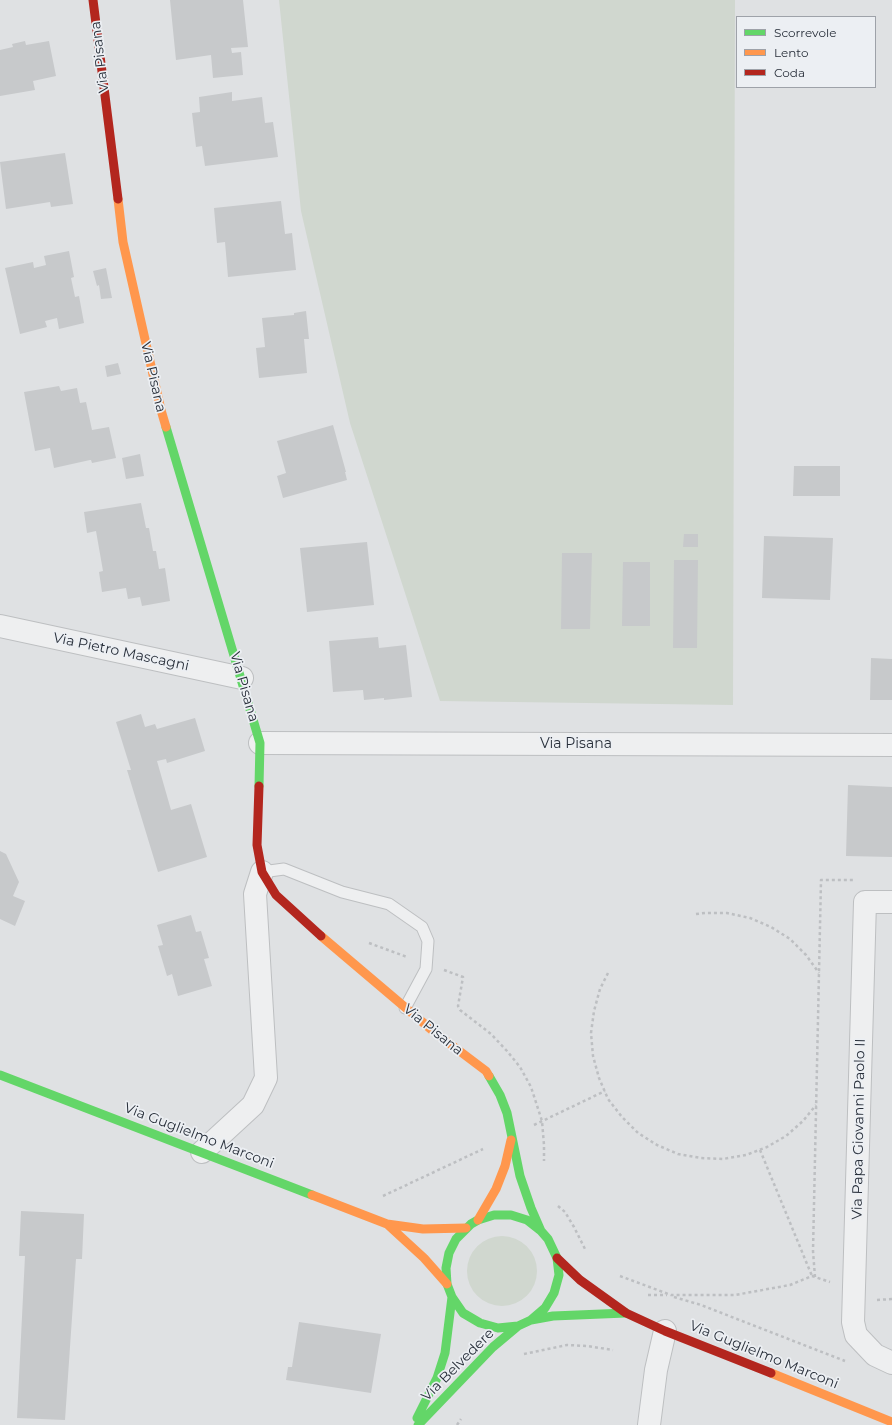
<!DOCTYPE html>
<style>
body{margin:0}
#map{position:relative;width:892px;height:1425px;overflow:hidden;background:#dfe1e3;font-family:Montserrat,sans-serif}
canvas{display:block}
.legend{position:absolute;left:736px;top:16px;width:140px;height:72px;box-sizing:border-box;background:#eceff3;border:1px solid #9ea2a9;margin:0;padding:5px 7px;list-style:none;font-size:12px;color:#282f3a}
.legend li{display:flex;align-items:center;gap:8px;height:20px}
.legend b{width:20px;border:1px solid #9ea2a9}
</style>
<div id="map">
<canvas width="892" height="1425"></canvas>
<ul class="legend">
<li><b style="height:5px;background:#63d668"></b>Scorrevole</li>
<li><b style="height:5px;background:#ff974d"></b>Lento</li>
<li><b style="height:5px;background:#b3261e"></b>Coda</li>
</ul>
</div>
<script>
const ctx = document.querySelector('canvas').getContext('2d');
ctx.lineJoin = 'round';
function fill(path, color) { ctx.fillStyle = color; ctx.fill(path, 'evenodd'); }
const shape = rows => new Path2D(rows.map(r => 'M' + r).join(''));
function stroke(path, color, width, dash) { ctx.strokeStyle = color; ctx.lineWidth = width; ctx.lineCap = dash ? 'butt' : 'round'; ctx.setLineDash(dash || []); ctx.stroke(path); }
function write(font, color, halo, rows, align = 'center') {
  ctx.font = font + ' Montserrat,sans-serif'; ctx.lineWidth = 3.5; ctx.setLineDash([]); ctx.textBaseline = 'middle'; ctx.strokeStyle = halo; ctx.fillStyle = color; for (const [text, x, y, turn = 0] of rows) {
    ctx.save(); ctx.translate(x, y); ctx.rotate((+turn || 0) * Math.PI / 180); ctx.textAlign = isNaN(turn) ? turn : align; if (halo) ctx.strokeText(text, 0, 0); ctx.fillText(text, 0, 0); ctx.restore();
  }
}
fill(shape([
 [279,0,735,0,733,705,440,701,350,423,301,211],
 '467 1271a35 35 0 1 1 70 0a35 35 0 1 1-70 0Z'
]), '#d0d7cf');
fill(shape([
 [170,0,243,0,248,47,231,48,232,53,241,52,243,75,213,78,211,55,176,60],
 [25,41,26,45,49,41,56,76,33,81,35,90,0,96,0,50,13,47,12,44],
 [232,92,232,101,262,97,265,123,273,122,278,157,205,166,202,146,196,147,192,113,200,112,199,97],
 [65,153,73,204,51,207,50,202,6,209,0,162],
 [281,201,285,234,292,233,296,270,228,277,225,242,217,243,214,208],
 [69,251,74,277,71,278,75,297,79,296,84,323,59,329,57,318,45,321,47,327,20,334,5,268,33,262,34,268,46,265,44,256],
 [106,268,112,298,101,299,99,285,97,286,93,271],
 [306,311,309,339,304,339,307,373,259,378,256,348,265,347,262,318,294,315,294,313],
 [118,363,121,374,107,377,105,366],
 [59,386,61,391,77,388,80,403,86,402,92,430,109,427,116,458,92,463,91,460,90,460,54,468,50,448,35,451,24,392],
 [333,425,346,472,345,472,347,480,283,498,277,476,286,473,277,441],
 [140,454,144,476,126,479,122,458],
 [794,466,840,466,840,496,793,496],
 [141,503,146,528,149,528,153,551,156,551,159,569,165,568,170,601,142,606,140,597,128,599,126,588,102,592,99,572,103,571,96,531,87,533,84,512],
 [684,534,698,534,698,547,683,547],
 [764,536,833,538,830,600,762,598],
 [367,542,374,605,307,612,300,548],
 [562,553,592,553,590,629,561,629],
 [674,560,698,560,697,648,673,648],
 [623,562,650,562,650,626,622,626],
 [378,637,379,648,406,645,412,697,384,700,384,698,364,700,363,690,333,692,329,641],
 [871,658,892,659,892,700,870,700],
 [141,714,145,727,155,724,157,729,195,718,205,751,167,763,166,759,157,761,171,810,191,804,207,857,158,872,127,770,131,770,116,722],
 [848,785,892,787,892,857,846,856],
 [0,851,6,854,19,882,13,896,25,901,15,926,0,919],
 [191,915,196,932,201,931,209,958,204,959,212,986,178,996,172,974,167,976,158,946,163,945,157,925],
 [21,1211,84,1214,82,1259,76,1259,65,1420,17,1418,25,1256,19,1256],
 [299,1322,381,1334,371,1393,286,1380,288,1367,292,1367]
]), '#c7c9cb');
const lane = shape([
 [262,872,284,869,342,892,389,904,422,927,428,941,426,969,405,1008]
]);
const street = shape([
 [0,626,242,678],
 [260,743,892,745],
 [892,902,865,902,853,1322,856,1335,875,1355,892,1363],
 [202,1152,253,1105,266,1078,255,894,262,872],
 [649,1425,656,1370,665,1331]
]);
stroke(lane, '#bdbfc1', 13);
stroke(street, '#bdbfc1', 24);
stroke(shape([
 [696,914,705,913,727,913,750,918,771,927,790,939,806,955,819,973],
 [369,943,407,957],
 [444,970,463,977,458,1006,460,1010,491,1034,507,1051,520,1067,531,1087,542,1121,544,1145,544,1161],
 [608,973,600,989,594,1011,591,1033,593,1056,599,1078,608,1099,622,1117,638,1133,657,1145,678,1154,701,1158,723,1159,746,1155,767,1147,786,1136,803,1121,816,1105],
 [534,1125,605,1091],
 [760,1150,812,1276],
 [383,1196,483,1149],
 [558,1206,565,1212,574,1227,585,1249],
 [620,1276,671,1295,735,1295,790,1285,812,1276,830,1282],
 [815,1277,813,1251,821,880,853,880],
 [648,1295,667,1295],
 [674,1297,701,1305,845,1361],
 [877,1300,892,1299],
 [524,1354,567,1345,587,1346,613,1350],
 [457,1425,461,1419]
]), '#bdbfc2', 2.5, [3, 3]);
stroke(lane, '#eeeff0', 11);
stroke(street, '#eeeff0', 22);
stroke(shape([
 [166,427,260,743,259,786],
 [0,1075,312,1195],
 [489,1076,500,1095,507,1113,520,1176,531,1208,541,1231],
 [531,1320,545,1308,554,1293,559,1275,557,1258,548,1239,541,1231,527,1220,511,1215,494,1215,478,1220,471,1224,456,1239,449,1253,446,1268,447,1284,452,1297,463,1313,480,1323,498,1328,518,1326,531,1320,553,1316,626,1313],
 [417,1418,437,1378,445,1353,452,1297],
 [418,1425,493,1347,518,1326]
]), '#63d668', 9);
stroke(shape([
 [118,199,123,242,161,410,166,427],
 [321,936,433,1031,486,1071,489,1076],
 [312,1195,387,1224,423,1229,466,1228],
 [478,1220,496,1189,505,1166,511,1140],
 [387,1224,424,1258,447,1284],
 [771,1373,892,1422]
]), '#ff974d', 9);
stroke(shape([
 [93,0,118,199],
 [259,786,257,845,262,872,276,895,321,936],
 [557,1258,580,1280,626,1313,665,1331,771,1373]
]), '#b3261e', 9);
write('14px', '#282f3a', '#eceff3', [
 ["Via Pisana",100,57,-97],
 ["Via Pisana",153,377,77],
 ["Via Pietro Mascagni",121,652,12],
 ["Via Pisana",244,687,74],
 ["Via Pisana",576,744],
 ["Via Pisana",433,1030,39],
 ["Via Papa Giovanni Paolo II",859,1129,-89],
 ["Via Guglielmo Marconi",199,1136,21],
 ["Via Guglielmo Marconi",764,1355,22],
 ["Via Belvedere",458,1365,-45]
]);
</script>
